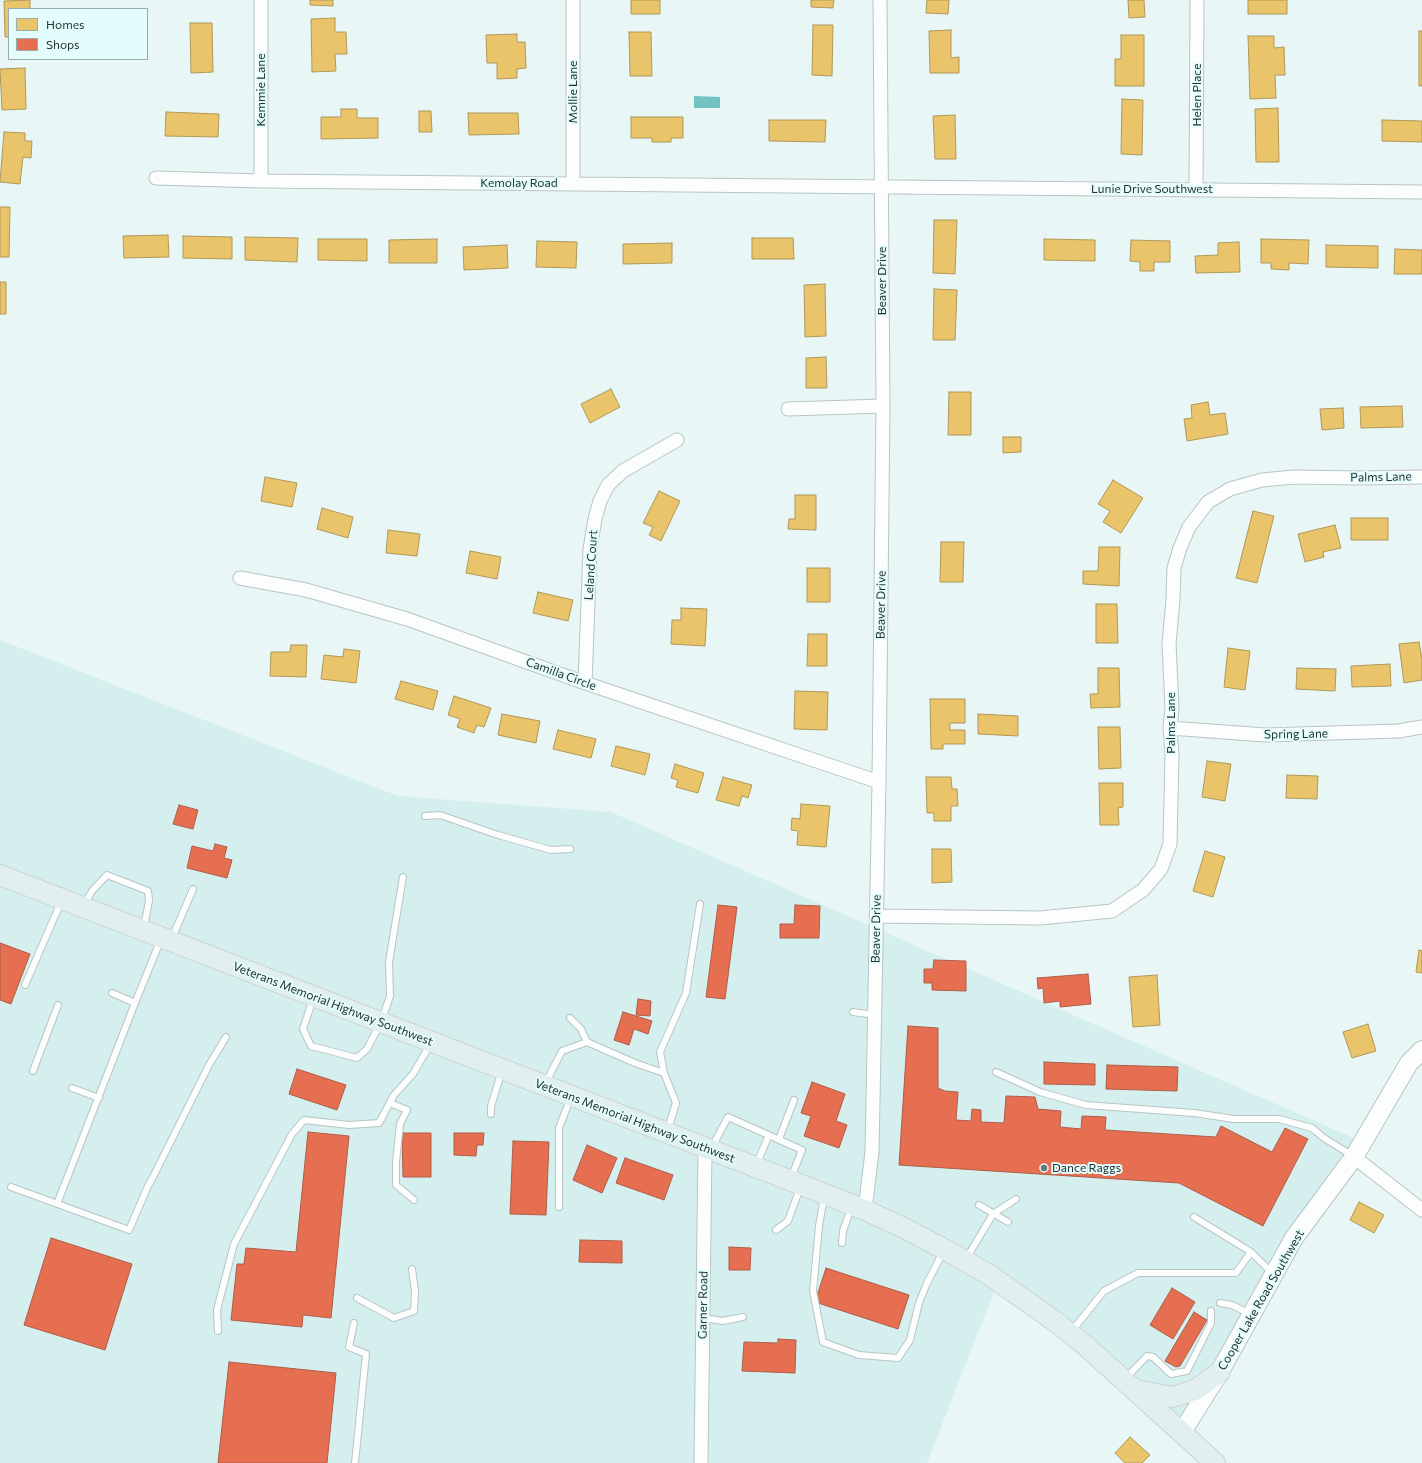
<!DOCTYPE html>
<style>
body{margin:0}
#map{position:relative;width:1422px;height:1463px;overflow:hidden;background:#e8f7f6;font-family:Commissioner,sans-serif}
canvas{display:block}
.legend{position:absolute;left:8px;top:8px;width:140px;height:52px;box-sizing:border-box;background:#e2fdfc;border:1px solid #98acab;margin:0;padding:5px 7px;list-style:none;font-size:12px;color:#283232}
.legend li{display:flex;align-items:center;gap:8px;height:20px}
.legend b{width:20px;border:1px solid #98acab}
</style>
<div id="map">
<canvas width="1422" height="1463"></canvas>
<ul class="legend">
<li><b style="height:11px;background:#e9c46a"></b>Homes</li>
<li><b style="height:11px;background:#e76f51"></b>Shops</li>
</ul>
</div>
<script>
const ctx = document.querySelector('canvas').getContext('2d');
ctx.lineJoin = 'round';
function fill(path, color) { ctx.fillStyle = color; ctx.fill(path, 'evenodd'); }
const shape = rows => new Path2D(rows.map(r => 'M' + r).join(''));
function stroke(path, color, width, dash) { ctx.strokeStyle = color; ctx.lineWidth = width; ctx.lineCap = dash ? 'butt' : 'round'; ctx.setLineDash(dash || []); ctx.stroke(path); }
function write(font, color, halo, rows, align = 'center') {
  ctx.font = font + ' Commissioner,sans-serif'; ctx.lineWidth = 4; ctx.setLineDash([]); ctx.textBaseline = 'middle'; ctx.strokeStyle = halo; ctx.fillStyle = color; for (const [text, x, y, turn = 0] of rows) {
    ctx.save(); ctx.translate(x, y); ctx.rotate((+turn || 0) * Math.PI / 180); ctx.textAlign = isNaN(turn) ? turn : align; if (halo) ctx.strokeText(text, 0, 0); ctx.fillText(text, 0, 0); ctx.restore();
  }
}
fill(shape([
 [0,640,398,796,611,812,1365,1143,1178,1426,998,1282,927,1463,0,1463]
]), '#d5efee');
fill(shape([
 [694,96,720,97,720,108,694,108]
]), '#71c2c1');
const homes = shape([
 [30,0,30,9,9,9,9,37,5,37,4,1,30,0],
 [310,0,333,0,333,6,310,5,310,0],
 [631,0,660,0,660,14,631,14,631,0],
 [811,0,834,0,833,8,811,7,811,0],
 [927,0,949,0,948,14,926,13,927,0],
 [1128,0,1144,0,1145,17,1129,18,1128,0],
 [1248,0,1287,0,1287,14,1248,14,1248,0],
 [335,18,335,32,346,32,347,54,335,54,336,71,312,72,311,19,335,18],
 [190,23,212,23,213,72,191,73,190,23],
 [813,25,833,25,832,76,812,75,813,25],
 [951,30,951,58,959,57,959,73,930,73,929,31,951,30],
 [1419,31,1422,31,1422,86,1419,86,1419,31],
 [629,32,651,32,652,76,630,76,629,32],
 [517,34,517,42,525,42,526,68,517,69,517,78,497,79,497,63,487,63,486,35,517,34],
 [1121,35,1144,35,1144,86,1115,86,1115,59,1121,59,1121,35],
 [1248,36,1274,36,1274,48,1284,47,1285,75,1275,75,1276,98,1250,99,1248,36],
 [25,68,26,109,2,110,0,69,25,68],
 [1122,99,1143,100,1142,155,1121,154,1122,99],
 [1278,108,1279,162,1256,162,1255,109,1278,108],
 [341,109,357,109,357,118,378,118,378,138,321,139,321,117,341,117,341,109],
 [419,111,431,111,432,132,419,132,419,111],
 [166,112,219,114,218,137,165,136,166,112],
 [468,113,518,113,519,134,469,135,468,113],
 [955,115,956,159,935,159,933,116,955,115],
 [631,117,683,117,683,138,671,138,671,142,652,142,652,138,631,138,631,117],
 [769,120,826,120,825,142,769,141,769,120],
 [1382,120,1422,121,1422,142,1382,141,1382,120],
 [4,132,25,133,25,141,32,141,31,158,23,157,20,184,0,182,4,132],
 [0,207,10,207,9,257,0,257,0,207],
 [934,220,957,220,955,274,933,273,934,220],
 [168,235,169,257,124,258,123,236,168,235],
 [183,236,232,237,232,259,183,258,183,236],
 [245,237,298,238,297,262,245,260,245,237],
 [752,238,793,238,794,259,752,259,752,238],
 [318,239,367,239,367,261,318,260,318,239],
 [437,239,437,263,389,263,389,240,437,239],
 [1044,239,1095,240,1095,261,1044,260,1044,239],
 [1261,239,1309,240,1308,264,1289,263,1289,270,1271,269,1271,263,1261,263,1261,239],
 [1131,240,1170,241,1170,262,1154,262,1154,271,1140,271,1140,262,1130,261,1131,240],
 [537,241,577,242,576,268,536,267,537,241],
 [1239,242,1240,272,1196,273,1195,256,1218,255,1218,243,1239,242],
 [672,243,672,263,623,264,623,244,672,243],
 [507,245,508,268,464,270,463,247,507,245],
 [1326,245,1378,246,1378,268,1326,267,1326,245],
 [1395,249,1422,250,1422,274,1394,274,1395,249],
 [0,282,6,282,6,314,0,314,0,282],
 [825,284,826,336,805,337,804,285,825,284],
 [934,289,957,290,955,340,933,340,934,289],
 [826,357,827,388,806,388,806,358,826,357],
 [611,389,620,407,590,423,581,404,611,389],
 [949,392,971,392,971,435,948,435,949,392],
 [1208,402,1210,415,1225,413,1228,434,1187,441,1184,419,1192,418,1191,405,1208,402],
 [1402,406,1403,427,1361,428,1360,407,1402,406],
 [1343,408,1344,428,1322,430,1320,409,1343,408],
 [1003,437,1021,437,1021,452,1003,453,1003,437],
 [265,477,297,483,292,507,261,501,265,477],
 [1113,480,1143,498,1121,533,1103,522,1110,511,1098,504,1113,480],
 [659,491,680,501,661,541,649,535,653,527,643,523,659,491],
 [795,495,816,495,816,530,788,529,789,519,795,519,795,495],
 [322,508,353,517,348,538,317,529,322,508],
 [1253,511,1274,516,1257,583,1236,578,1253,511],
 [1351,518,1388,518,1388,540,1351,540,1351,518],
 [1335,525,1341,548,1323,552,1324,557,1305,562,1298,534,1335,525],
 [388,530,420,534,417,556,386,553,388,530],
 [941,542,964,542,963,582,940,582,941,542],
 [1099,547,1120,547,1119,586,1083,584,1083,571,1098,571,1099,547],
 [470,551,501,557,497,579,466,573,470,551],
 [807,568,830,568,830,602,807,602,807,568],
 [538,592,573,600,568,621,533,613,538,592],
 [1096,604,1117,604,1118,643,1096,643,1096,604],
 [681,608,707,609,705,646,671,644,672,620,681,620,681,608],
 [808,634,827,634,827,666,807,666,808,634],
 [1419,642,1422,659,1422,680,1404,683,1399,644,1419,642],
 [291,645,307,645,306,677,270,676,271,652,290,652,291,645],
 [1228,648,1250,651,1245,690,1224,687,1228,648],
 [344,649,360,651,356,683,321,679,324,655,343,657,344,649],
 [1390,664,1391,686,1352,687,1351,666,1390,664],
 [1098,668,1119,668,1120,707,1091,708,1090,694,1098,694,1098,668],
 [1297,668,1336,669,1335,691,1296,689,1297,668],
 [401,681,438,691,433,710,395,699,401,681],
 [795,691,828,692,827,730,794,729,795,691],
 [454,696,491,708,484,727,477,725,474,733,457,727,460,719,448,715,454,696],
 [930,699,965,699,965,723,950,723,950,730,965,730,965,744,943,744,943,749,931,749,930,699],
 [502,714,540,721,536,743,498,735,502,714],
 [978,714,1018,716,1018,736,978,734,978,714],
 [1098,727,1120,727,1121,768,1099,769,1098,727],
 [558,730,596,739,591,758,553,749,558,730],
 [616,746,650,754,645,775,611,766,616,746],
 [1207,761,1231,764,1225,801,1202,797,1207,761],
 [675,764,704,773,698,793,676,787,678,780,671,778,675,764],
 [1287,775,1318,776,1317,799,1286,798,1287,775],
 [723,777,752,785,748,798,742,796,739,806,716,800,723,777],
 [926,777,951,777,952,789,957,789,958,806,951,806,951,821,934,821,934,813,927,813,926,777],
 [1099,783,1123,783,1123,807,1118,808,1119,825,1100,825,1099,783],
 [801,804,830,806,826,847,797,845,798,831,791,830,792,818,800,819,801,804],
 [932,849,951,849,952,882,932,883,932,849],
 [1205,851,1225,857,1213,897,1193,891,1205,851],
 [1419,950,1422,951,1422,973,1416,972,1419,950],
 [1157,975,1160,1025,1133,1027,1129,977,1157,975],
 [1368,1024,1376,1051,1352,1058,1343,1032,1368,1024],
 [1359,1202,1384,1215,1374,1233,1350,1220,1359,1202],
 [1130,1437,1150,1455,1142,1463,1125,1463,1115,1453,1130,1437]
]);
fill(homes, '#e9c46a');
stroke(homes, '#af9859', 1);
const shops = shape([
 [179,805,198,810,193,829,173,824,179,805],
 [215,844,227,847,224,858,232,860,227,878,187,868,192,846,213,851,215,844],
 [718,905,737,907,725,999,706,997,718,905],
 [795,905,820,906,819,938,780,938,780,924,794,924,795,905],
 [0,943,30,954,11,1004,0,1000,0,943],
 [934,960,966,961,966,991,932,990,932,983,924,983,924,969,933,969,934,960],
 [1088,974,1091,1004,1060,1007,1060,1001,1044,1003,1043,988,1038,989,1037,978,1088,974],
 [638,999,651,1001,650,1016,636,1015,638,999],
 [623,1012,652,1021,648,1034,634,1029,629,1045,614,1040,623,1012],
 [908,1026,938,1028,938,1088,945,1091,958,1092,956,1120,971,1121,972,1109,981,1110,981,1122,1004,1123,1006,1096,1035,1097,1038,1109,1061,1111,1060,1127,1081,1129,1082,1116,1106,1117,1105,1130,1216,1137,1221,1126,1272,1152,1285,1128,1308,1139,1263,1226,1179,1183,899,1165,908,1026],
 [1044,1062,1095,1064,1095,1085,1044,1084,1044,1062],
 [1107,1065,1178,1067,1177,1091,1106,1089,1107,1065],
 [297,1069,346,1085,337,1110,289,1094,297,1069],
 [812,1082,845,1094,836,1121,847,1125,839,1148,804,1136,811,1116,801,1113,812,1082],
 [308,1132,349,1136,331,1318,303,1315,302,1327,231,1320,237,1264,244,1264,246,1248,296,1252,308,1132],
 [402,1133,431,1133,431,1177,403,1177,402,1133],
 [454,1133,484,1133,483,1145,477,1145,476,1156,454,1155,454,1133],
 [513,1141,549,1142,546,1215,510,1214,513,1141],
 [587,1145,617,1158,602,1193,573,1180,587,1145],
 [625,1158,673,1175,664,1200,616,1183,625,1158],
 [51,1238,132,1264,105,1350,24,1325,51,1238],
 [580,1240,622,1241,622,1263,579,1262,580,1240],
 [729,1247,751,1248,750,1270,729,1270,729,1247],
 [826,1268,909,1295,898,1329,815,1302,826,1268],
 [1172,1288,1195,1302,1173,1339,1150,1325,1172,1288],
 [1194,1312,1207,1320,1180,1366,1176,1367,1165,1361,1194,1312],
 [778,1339,796,1340,795,1373,742,1371,744,1342,778,1343,778,1339],
 [229,1362,336,1373,327,1463,218,1463,229,1362]
]);
fill(shops, '#e76f51');
stroke(shops, '#ae5d48', 1);
const lane = shape([
 [425,816,440,815,498,835,551,850,570,849],
 [84,905,92,891,107,875,148,891,149,901,144,927],
 [172,938,193,889],
 [25,985,61,902],
 [112,993,135,1003],
 [313,999,303,1029,311,1046,357,1058,367,1049,381,1022,390,996,389,962,403,877],
 [853,1012,875,1015],
 [570,1018,581,1029,587,1042],
 [33,1071,58,1005],
 [996,1072,1040,1092,1086,1105,1194,1113,1234,1119,1279,1119,1312,1128,1324,1138,1353,1156],
 [664,1073,660,1052,686,993,700,904],
 [545,1084,562,1051,587,1042,635,1063,664,1073,676,1103,668,1129],
 [72,1088,99,1098],
 [390,1103,407,1110,400,1124,396,1162,396,1185,414,1200],
 [491,1114,491,1106,502,1071],
 [779,1139,794,1100],
 [712,1147,728,1117,802,1150,791,1178],
 [756,1165,769,1135],
 [11,1187,129,1230,148,1186,152,1179,209,1065,226,1037],
 [824,1197,819,1226,813,1291,823,1342,859,1355,898,1358,910,1340,919,1303,927,1283,943,1252],
 [57,1204,135,1003,161,939],
 [979,1205,1008,1222],
 [559,1207,559,1128,571,1097],
 [1194,1217,1251,1252,1272,1273],
 [776,1230,788,1221,800,1188],
 [842,1243,843,1231,851,1208],
 [966,1259,993,1214,1016,1199],
 [357,1298,394,1318,414,1311,415,1292,412,1269],
 [1220,1303,1232,1305,1250,1314],
 [703,1318,723,1321,743,1317],
 [354,1323,349,1347,366,1354,355,1463],
 [218,1331,217,1310,234,1244,292,1134,304,1120,349,1125,379,1123,394,1095,413,1074,431,1043],
 [1071,1332,1104,1291,1138,1273,1236,1273,1251,1252],
 [1125,1379,1147,1356,1153,1357,1171,1374,1187,1371,1211,1323,1211,1311]
]);
const street = shape([
 [573,0,573,183],
 [156,178,261,181,1422,192],
 [261,181,261,0],
 [1196,190,1197,0],
 [788,409,883,406],
 [240,578,306,590,407,619,585,683,879,782],
 [585,683,590,549,595,519,600,501,608,485,623,471,677,440],
 [1170,728,1265,735,1399,731,1422,727],
 [876,916,1040,918,1112,911,1143,890,1161,869,1170,844,1172,754,1170,728,1172,708,1169,644,1173,600,1174,568,1180,548,1189,527,1208,502,1230,489,1262,480,1294,477,1360,478,1422,477],
 [1354,1157,1422,1210],
 [865,1210,872,1152,879,782,883,406,880,0],
 [701,1463,705,1148]
]);
const secondary = shape([
 [1182,1432,1219,1373,1294,1238,1354,1157,1409,1063,1422,1050]
]);
const primary = shape([
 [0,875,784,1178,865,1210,904,1228,944,1249,988,1274,1056,1322,1086,1346,1215,1463],
 [1136,1390,1172,1397,1195,1390,1219,1373]
]);
stroke(lane, '#b9c4c4', 8);
stroke(street, '#b9c4c4', 15);
stroke(secondary, '#b9c4c4', 20);
stroke(primary, '#ccd3d3', 22);
stroke(lane, '#fcfefe', 6);
stroke(street, '#fcfefe', 13);
stroke(secondary, '#fcfefe', 18);
stroke(primary, '#e1efef', 20);
for (const [x, y, r, color] of [
 [1044,1168,4,"#6b7777"]
]) { const dot = new Path2D(); dot.arc(x, y, r, 0, 2 * Math.PI); ctx.fillStyle = color; ctx.fill(dot); stroke(dot, '#e2fdfc', 1.5); }
write('12px', '#283232', '#e2fdfc', [
 ["Kemmie Lane",261,90,-90],
 ["Mollie Lane",573,92,-90],
 ["Helen Place",1197,95,-90],
 ["Kemolay Road",519,183],
 ["Lunie Drive Southwest",1152,189],
 ["Beaver Drive",882,281,-90],
 ["Palms Lane",1381,477,-1],
 ["Leland Court",591,565,-86],
 ["Beaver Drive",881,605,-89],
 ["Camilla Circle",561,674,20],
 ["Palms Lane",1171,723,-90],
 ["Spring Lane",1296,734,-1],
 ["Beaver Drive",876,929,-89],
 ["Veterans Memorial Highway Southwest",333,1004,21],
 ["Veterans Memorial Highway Southwest",635,1121,21],
 ["Cooper Lake Road Southwest",1261,1300,-60],
 ["Garner Road",703,1305,-89]
]);
write('12px', '#283232', '#e2fdfc', [
 ["Dance Raggs",1052,1168]
], 'left');
</script>
